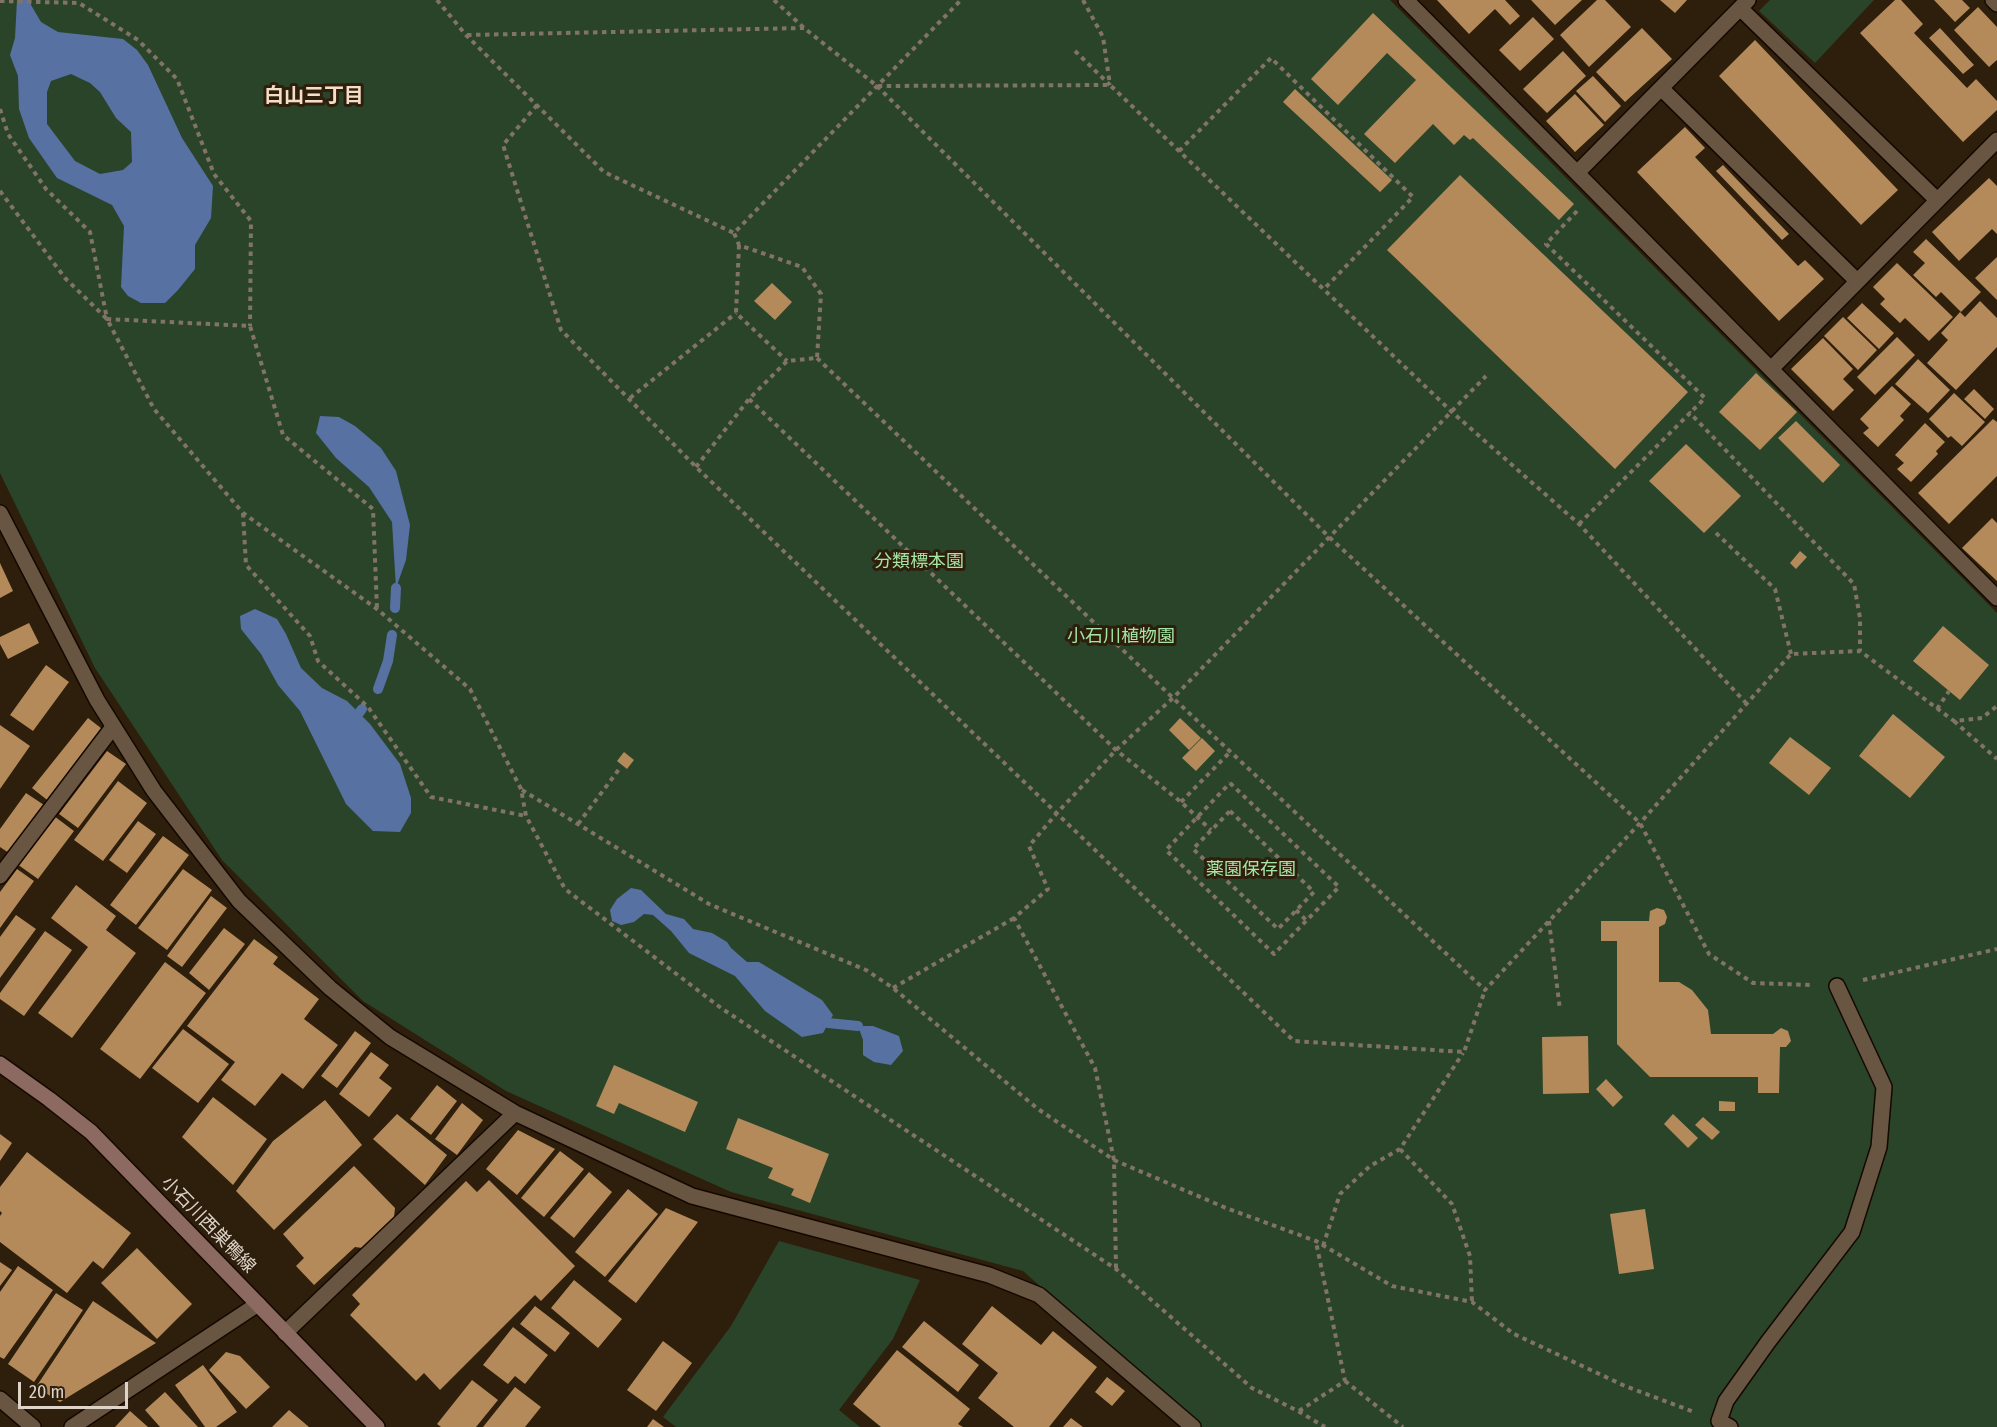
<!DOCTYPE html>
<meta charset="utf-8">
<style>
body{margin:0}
#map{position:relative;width:1997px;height:1427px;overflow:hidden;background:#2e1e0c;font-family:"Fira Sans Condensed",sans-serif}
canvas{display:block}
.scale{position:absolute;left:18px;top:1382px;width:110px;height:27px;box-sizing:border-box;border:3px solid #ded3c8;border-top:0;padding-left:8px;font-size:18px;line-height:21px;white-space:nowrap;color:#ded3c8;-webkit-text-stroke:4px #2e1e0c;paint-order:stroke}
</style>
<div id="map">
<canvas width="1997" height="1427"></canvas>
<div class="scale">20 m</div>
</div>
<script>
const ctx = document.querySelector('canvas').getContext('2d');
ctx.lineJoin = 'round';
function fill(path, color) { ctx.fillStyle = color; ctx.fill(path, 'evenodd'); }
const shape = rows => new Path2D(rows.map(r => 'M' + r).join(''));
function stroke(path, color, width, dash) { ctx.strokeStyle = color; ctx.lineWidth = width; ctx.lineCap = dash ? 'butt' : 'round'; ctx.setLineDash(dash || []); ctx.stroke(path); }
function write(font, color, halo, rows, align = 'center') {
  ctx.font = font + ' "Fira Sans Condensed","Noto Sans JP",sans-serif'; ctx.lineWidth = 6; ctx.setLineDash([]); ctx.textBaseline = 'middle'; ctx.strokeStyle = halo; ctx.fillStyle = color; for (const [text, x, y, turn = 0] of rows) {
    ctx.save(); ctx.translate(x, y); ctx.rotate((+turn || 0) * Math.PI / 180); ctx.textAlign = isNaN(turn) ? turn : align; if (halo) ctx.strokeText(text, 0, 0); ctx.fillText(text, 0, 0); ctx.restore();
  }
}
fill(shape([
 [0,0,1390,0,1997,613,1997,1427,1199,1427,1023,1271,731,1192,506,1091,363,1001,222,860,95,668,0,473],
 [1770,0,1874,0,1815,63,1759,11],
 [779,1241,920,1280,893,1339,839,1410,860,1427,676,1427,663,1417,731,1326]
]), '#2a442a');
fill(shape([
 [17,0,31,0,31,5,41,22,58,32,123,39,137,50,148,65,182,138,213,186,211,218,195,245,195,269,178,290,165,303,141,303,128,296,121,287,124,226,112,205,57,178,29,138,19,109,18,76,10,55,15,38],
 [71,74,90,83,100,92,116,118,131,132,132,162,123,170,100,174,75,161,47,124,47,92,51,81],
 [320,416,339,417,355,426,381,448,396,471,410,525,406,560,396,588,392,522,369,487,336,458,316,433],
 [255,609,277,619,286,634,301,668,322,688,347,701,370,724,400,764,411,798,411,813,400,832,373,831,346,804,300,711,278,685,261,654,241,629,240,616],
 [631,888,641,890,666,914,684,919,693,929,712,933,727,942,731,948,747,962,759,962,822,1000,833,1015,823,1033,802,1037,765,1011,735,976,689,953,671,931,653,915,644,914,634,922,621,925,612,921,610,910,617,899],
 [858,1026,873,1026,899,1036,903,1051,891,1065,874,1062,863,1055,863,1040]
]), '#5671a2');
stroke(shape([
 [395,608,396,588],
 [378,689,388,661,392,635],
 [359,713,362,709],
 [828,1023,858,1026]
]), '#5671a2', 10);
fill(shape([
 [1437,0,1505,0,1520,16,1510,25,1495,9,1469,34],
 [1531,0,1582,0,1555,25],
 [1597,0,1605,0,1631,27,1589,67,1560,35],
 [1660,0,1687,0,1675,13],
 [1895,0,1901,0,1923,24,1914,33,1967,88,1976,79,1997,101,1997,110,1963,142,1860,33],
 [1934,0,1962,0,1970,8,1955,22],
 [1978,7,1997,27,1997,60,1989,67,1954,30],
 [1373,13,1574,204,1559,220,1473,138,1470,140,1464,135,1454,145,1433,124,1395,163,1364,134,1416,80,1387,53,1338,105,1311,79],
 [1533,17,1554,39,1520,71,1499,50],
 [1642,28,1672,59,1625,102,1596,72],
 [1940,28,1974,65,1963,74,1929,38],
 [1755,40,1898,190,1861,225,1719,76],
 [1563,51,1586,76,1547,113,1523,89],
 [1593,76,1621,106,1605,122,1576,91],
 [1295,89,1392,180,1380,192,1283,102],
 [1575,94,1604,125,1575,152,1546,121],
 [1685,127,1705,148,1695,157,1798,266,1805,260,1824,279,1779,321,1637,172],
 [1723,165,1789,234,1782,240,1716,171],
 [1460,175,1688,392,1615,469,1387,250],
 [1989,178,1997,186,1997,234,1992,229,1959,261,1932,232],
 [1926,239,1981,292,1961,312,1941,292,1936,297,1913,275,1925,263,1913,252],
 [1997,257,1997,300,1975,278],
 [1897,263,1953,317,1929,341,1905,318,1900,323,1880,304,1885,299,1873,287],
 [772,283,792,302,775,320,754,301],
 [1980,301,1997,318,1997,347,1956,390,1927,363,1948,340,1941,333,1943,331,1960,312,1965,317],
 [1862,303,1894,333,1879,349,1847,318],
 [1843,317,1877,350,1858,370,1824,336],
 [1897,337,1915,355,1875,395,1857,377],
 [1823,338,1853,369,1843,379,1854,390,1833,411,1791,369],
 [1918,359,1950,390,1928,413,1895,384],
 [1756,373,1797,412,1760,450,1719,412],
 [1892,386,1911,404,1900,416,1904,420,1878,447,1863,433,1869,428,1860,419],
 [1974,389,1994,409,1985,419,1964,399],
 [1954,393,1985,422,1962,446,1951,436,1948,438,1929,419],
 [1993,419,1997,422,1997,476,1949,524,1918,493],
 [1796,421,1840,465,1823,483,1778,438],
 [1925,423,1945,442,1936,451,1938,454,1911,482,1897,469,1904,463,1895,455],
 [1686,444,1741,496,1704,533,1649,481],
 [1992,518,1997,523,1997,581,1962,548],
 [1800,551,1807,557,1796,569,1790,563],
 [0,563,13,591,0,598],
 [29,623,39,643,8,659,0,644,0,637],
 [1943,626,1989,665,1960,700,1913,661],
 [46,665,69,682,33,731,10,715],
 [1893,714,1945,757,1910,798,1859,756],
 [88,718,106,732,51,803,32,788],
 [1180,718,1201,738,1189,750,1169,730],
 [0,725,30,746,0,789],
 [1790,737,1831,768,1809,795,1769,763],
 [1202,738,1215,751,1196,771,1182,758],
 [107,751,126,764,78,828,59,814],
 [624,752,634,760,627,769,617,761],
 [118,781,147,803,103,861,74,840],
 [26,793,44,805,9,853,0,847,0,829],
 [54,816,74,831,38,879,17,864],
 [138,821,156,834,127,873,109,860],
 [163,836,189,855,136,925,110,905],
 [17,869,34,881,0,928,0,892],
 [183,869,212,890,167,950,138,928],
 [76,885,116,916,106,930,136,953,72,1038,38,1013,88,947,51,918],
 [211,896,227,908,182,967,167,956],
 [1657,908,1664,910,1667,917,1665,924,1659,927,1659,982,1679,982,1692,990,1708,1010,1711,1034,1773,1034,1781,1028,1788,1031,1791,1041,1786,1047,1780,1047,1779,1093,1758,1093,1758,1077,1650,1077,1617,1044,1617,941,1601,941,1601,921,1649,921,1650,911],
 [16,915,36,929,0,978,0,937],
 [224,928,245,944,209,990,189,973],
 [45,931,72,950,24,1016,0,999,0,993],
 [254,939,278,957,273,964,319,999,304,1019,338,1045,303,1089,282,1073,255,1106,221,1080,235,1062,187,1026],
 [165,962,206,993,140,1079,100,1049],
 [183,1029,229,1064,198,1103,152,1068],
 [355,1031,371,1043,337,1088,321,1076],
 [1588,1036,1589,1093,1543,1094,1542,1037],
 [371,1052,389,1065,379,1078,392,1088,369,1117,339,1094],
 [614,1065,698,1102,685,1132,619,1103,614,1114,596,1106],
 [1606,1079,1623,1097,1613,1107,1596,1089],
 [437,1085,457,1101,431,1135,410,1119],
 [213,1097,267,1139,233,1185,182,1137],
 [325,1100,362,1145,274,1230,236,1191,273,1141],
 [1719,1101,1735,1102,1735,1111,1719,1111],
 [462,1103,483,1120,457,1155,435,1139],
 [397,1114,447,1155,425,1185,373,1139],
 [1673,1114,1698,1138,1688,1148,1664,1124],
 [1703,1117,1720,1132,1712,1140,1695,1125],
 [738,1118,829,1154,810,1203,791,1195,794,1189,768,1178,773,1168,726,1149],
 [518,1130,555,1149,517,1195,486,1169],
 [0,1134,12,1143,0,1161],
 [560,1151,584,1169,544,1217,521,1198],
 [27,1152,131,1233,103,1269,93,1261,67,1293,0,1242,0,1216,2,1213,0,1211,0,1187],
 [354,1166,395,1208,393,1227,369,1249,355,1247,314,1285,296,1266,304,1258,283,1234],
 [589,1172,612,1192,574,1238,550,1218],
 [489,1180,575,1266,541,1301,535,1295,440,1390,424,1373,416,1381,350,1315,360,1304,352,1295,466,1181,477,1192],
 [628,1189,658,1214,605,1277,575,1252],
 [666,1208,698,1222,636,1303,608,1281],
 [1645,1209,1654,1269,1619,1274,1610,1214],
 [137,1248,192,1304,157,1339,101,1283],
 [0,1262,12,1270,0,1286],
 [18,1266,53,1290,4,1359,0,1357,0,1292],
 [574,1280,622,1319,598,1348,551,1308],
 [56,1293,83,1310,34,1382,8,1364],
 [93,1301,156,1343,60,1402,36,1387],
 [535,1306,570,1333,555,1352,520,1324],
 [992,1306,1041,1345,1053,1331,1097,1367,1049,1427,1014,1427,978,1398,998,1373,962,1344],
 [924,1321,979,1365,958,1392,902,1347],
 [513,1327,548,1355,525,1384,515,1376,508,1384,483,1365],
 [663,1341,692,1363,656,1411,627,1390],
 [897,1350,970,1409,958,1424,963,1427,881,1427,853,1404],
 [226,1352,240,1356,270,1387,246,1409,209,1370],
 [203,1365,237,1412,216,1427,205,1427,175,1385],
 [1107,1377,1125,1391,1112,1406,1095,1392],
 [472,1380,498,1400,476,1427,441,1427,437,1424],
 [515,1387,541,1407,525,1427,483,1427],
 [165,1392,198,1427,160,1427,145,1410],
 [289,1410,309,1427,272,1427],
 [130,1411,148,1427,115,1427],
 [1071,1418,1083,1427,1063,1427],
 [653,1419,664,1427,647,1427]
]), '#b48a5a');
const service = shape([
 [0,876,113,727],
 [1730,1427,1719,1421,1726,1401,1768,1342,1852,1232,1879,1147,1884,1087,1837,986]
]);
const minor = shape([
 [1406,0,1997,598],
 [1993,0,1997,4],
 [1740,8,1937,200],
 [1661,88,1857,281],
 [1577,173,1748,0],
 [1771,369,1997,140],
 [0,513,97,700,154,791,239,901,330,988,390,1037,515,1113,692,1196,989,1275,1039,1295,1193,1427],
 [285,1333,515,1113],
 [0,1399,33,1427],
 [72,1427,258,1304]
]);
const secondary = shape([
 [0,1064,49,1099,91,1132,377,1427]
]);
stroke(service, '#150800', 18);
stroke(minor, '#150800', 18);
stroke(secondary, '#150800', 18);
stroke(shape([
 [437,0,466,35,604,172,734,233,961,0],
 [774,0,804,28,877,86,1110,85,1452,412,1579,524,1746,703],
 [1083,0,1103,37,1110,85],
 [0,1,79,3,138,40,177,79,214,174,251,221,250,326],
 [467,35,804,28],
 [1075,51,1110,85],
 [877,86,1329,537,1640,823,1709,954,1753,983,1811,985],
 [537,105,503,145,561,330,696,467,1294,1041,1464,1052,1485,990],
 [0,109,8,134,46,189,90,232,107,319,250,326,283,435,373,509,377,609],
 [1179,151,1271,58,1413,197,1324,289],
 [0,191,65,278,107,319,154,409,243,513,377,609,470,689,521,789,526,816,565,889,721,1008,1116,1269,1252,1388,1298,1411,1325,1427],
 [1577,211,1546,244,1705,398,1690,413],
 [739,245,736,313,787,361],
 [817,358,1173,698,1485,990,1640,823,1791,654,1860,651,1954,721,1982,718,1997,706],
 [630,398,736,313],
 [749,399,1116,750,1181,802,1211,830],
 [696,467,749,399,787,361,817,358,821,294,802,267,739,245,734,233],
 [243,513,246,565,310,636,318,661,368,707,431,797,526,816],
 [1579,524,1690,413,1854,584,1860,618,1860,651],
 [1716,533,1775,589,1791,654],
 [1937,709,1949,691],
 [1954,721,1997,759],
 [1230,783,1339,887,1274,954,1166,850,1230,783],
 [522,790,709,904,866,970,893,988,1038,1109,1114,1160,1226,1208,1316,1241,1392,1286,1472,1302,1514,1334,1625,1386,1694,1412],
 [1181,802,1231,751],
 [1230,811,1314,892,1278,929,1193,849,1230,811],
 [578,824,620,768],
 [1296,910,1307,921],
 [1549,921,1560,1010],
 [1863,980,1997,949],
 [893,988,1014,918],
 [1400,1149,1452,1204,1470,1256,1472,1302],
 [1323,1246,1340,1194,1370,1166,1400,1149,1463,1053],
 [1116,1268,1114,1160,1095,1068,1014,918,1048,889,1029,846,1057,813,1116,750,1173,698,1486,376],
 [1345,1381,1403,1427],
 [1299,1411,1345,1381,1316,1242]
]), '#817365', 4, [4.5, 4.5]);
stroke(service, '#685642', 15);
stroke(minor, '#685642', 15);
stroke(secondary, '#8c6a61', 15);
write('18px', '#a3e6a5', '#2e1e0c', [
 ["分類標本園",919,562],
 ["小石川植物園",1121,637],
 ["薬園保存園",1251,870]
]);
write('18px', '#ded3c8', '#2e1e0c', [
 ["小石川西巣鴨線",208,1225,46]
]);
write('bold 20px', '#f4dec7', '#2e1e0c', [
 ["白山三丁目",314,96]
]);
</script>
